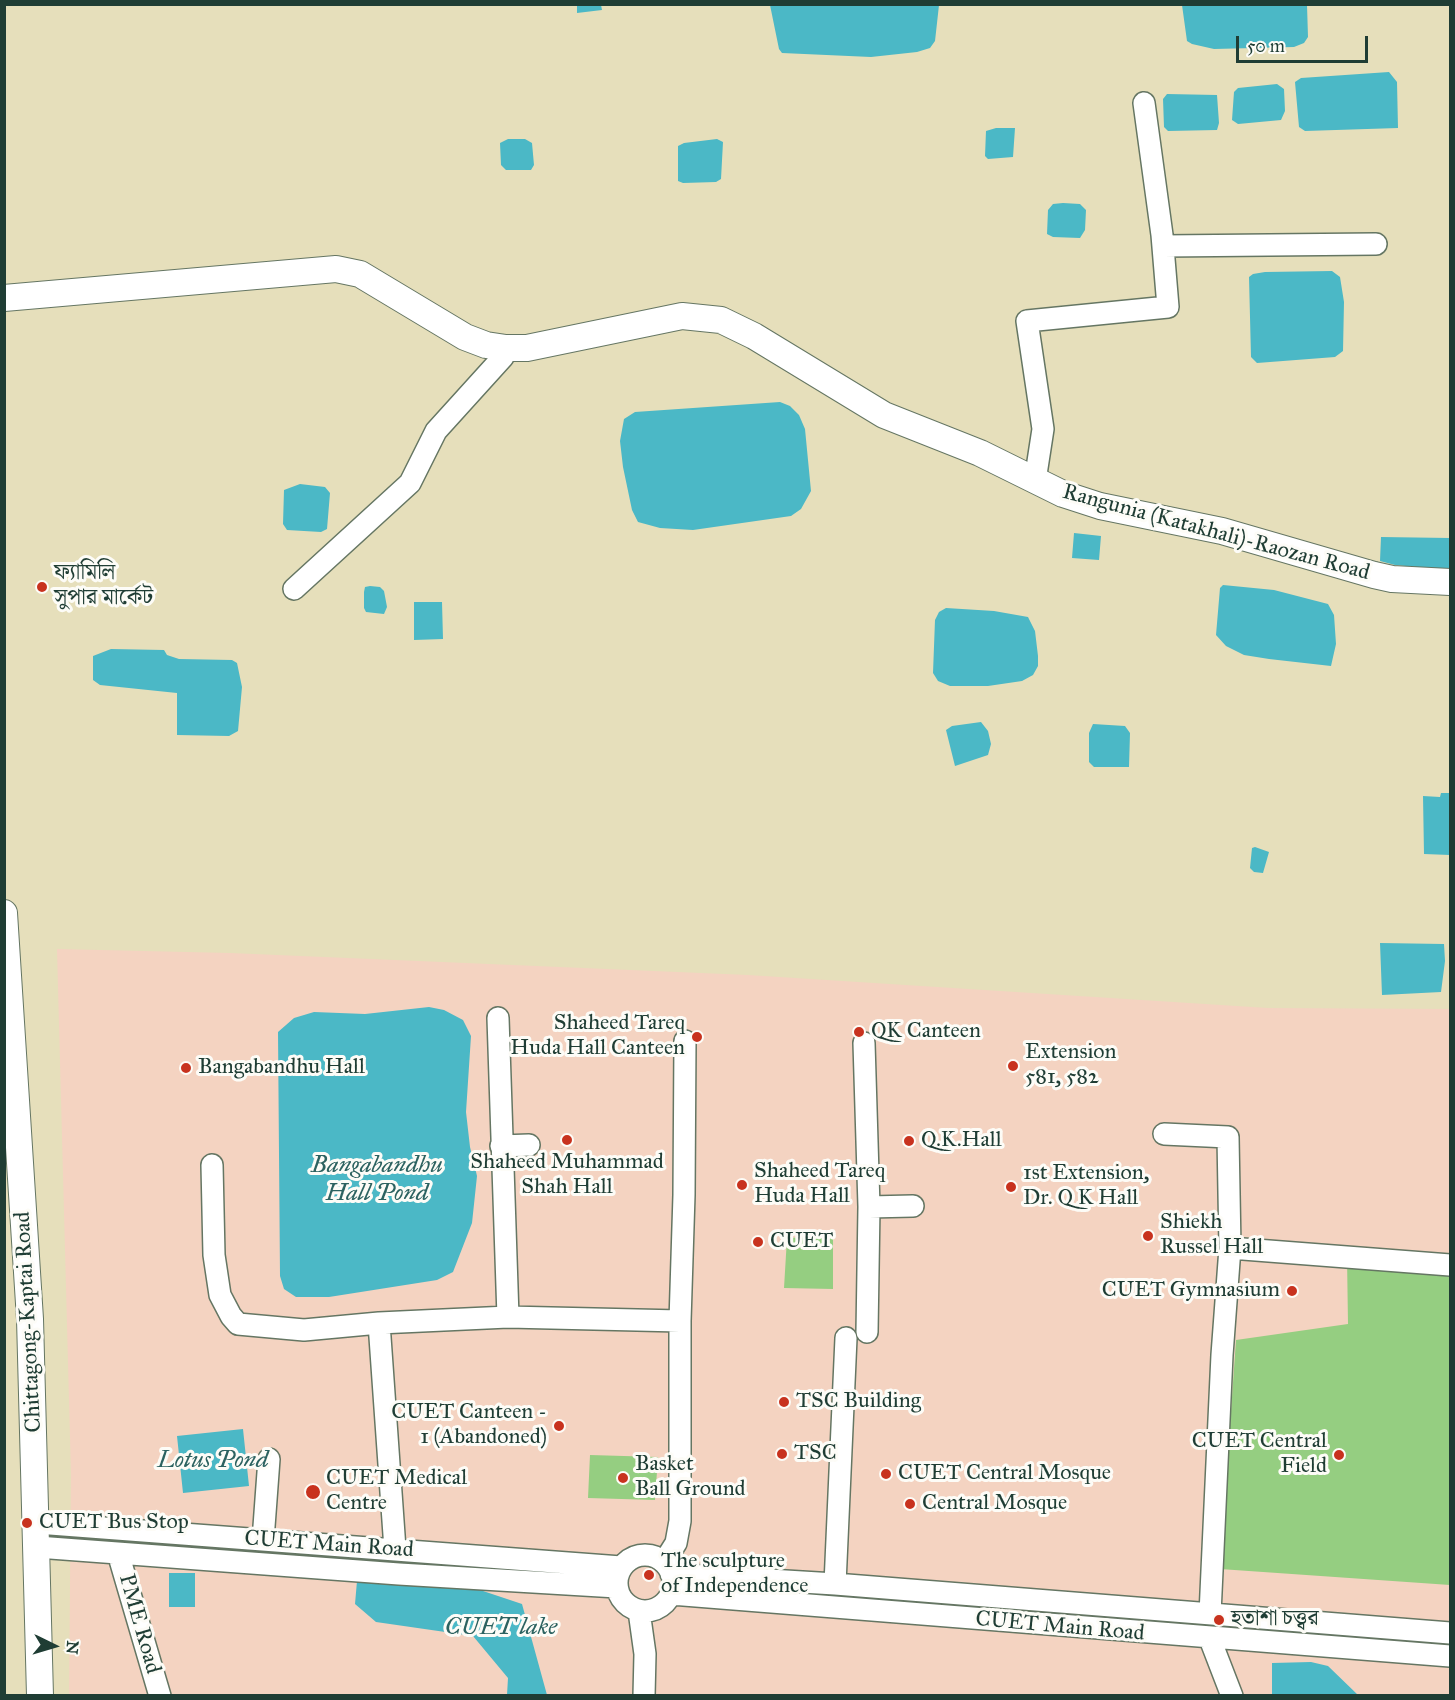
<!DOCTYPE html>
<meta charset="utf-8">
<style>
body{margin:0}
#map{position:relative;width:1455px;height:1700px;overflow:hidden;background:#e6dfbb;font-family:"IM FELL Great Primer",serif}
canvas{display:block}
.frame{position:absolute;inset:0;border:6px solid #1f3d34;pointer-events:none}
.north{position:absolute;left:24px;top:1616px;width:60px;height:60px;-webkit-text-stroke:4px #fdfcf7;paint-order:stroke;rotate:95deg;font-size:16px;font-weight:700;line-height:24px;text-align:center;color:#1f3d34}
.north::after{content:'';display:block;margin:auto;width:21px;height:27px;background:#1f3d34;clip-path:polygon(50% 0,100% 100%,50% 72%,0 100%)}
.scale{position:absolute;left:1236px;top:36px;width:132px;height:27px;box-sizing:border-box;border:3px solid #1f3d34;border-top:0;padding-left:8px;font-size:18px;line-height:21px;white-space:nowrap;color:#1f3d34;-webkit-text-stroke:4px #fdfcf7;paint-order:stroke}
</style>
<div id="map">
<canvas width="1455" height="1700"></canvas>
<div class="frame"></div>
<div class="north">N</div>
<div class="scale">50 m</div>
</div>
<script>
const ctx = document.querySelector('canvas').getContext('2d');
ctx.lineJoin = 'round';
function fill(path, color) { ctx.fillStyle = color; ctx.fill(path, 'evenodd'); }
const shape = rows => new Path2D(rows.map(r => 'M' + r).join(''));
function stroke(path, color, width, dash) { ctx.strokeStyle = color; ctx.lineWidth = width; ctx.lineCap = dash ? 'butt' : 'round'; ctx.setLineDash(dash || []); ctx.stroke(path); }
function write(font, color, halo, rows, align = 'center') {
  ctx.font = font + ' "IM FELL Great Primer","Noto Serif Bengali",serif'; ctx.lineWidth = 6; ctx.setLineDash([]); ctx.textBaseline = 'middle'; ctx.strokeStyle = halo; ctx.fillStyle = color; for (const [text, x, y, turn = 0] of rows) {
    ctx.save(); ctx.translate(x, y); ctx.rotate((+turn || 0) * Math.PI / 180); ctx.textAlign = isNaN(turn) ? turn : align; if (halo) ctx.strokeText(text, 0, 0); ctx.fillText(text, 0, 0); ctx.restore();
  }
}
fill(shape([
 [57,949,230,953,748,975,1268,1008,1450,1009,1450,1695,69,1695,71,1475]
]), '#f4d3c1');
fill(shape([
 [833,1236,833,1289,784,1288,787,1238],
 [1347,1257,1450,1266,1450,1585,1220,1569,1236,1340,1348,1324],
 [590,1455,658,1457,655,1500,588,1498]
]), '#95ce81');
fill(shape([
 [577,5,601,5,602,10,577,13],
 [770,5,770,4,939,5,935,41,930,48,917,52,871,57,782,53,779,49],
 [1182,5,1307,5,1308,37,1304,43,1294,47,1214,49,1192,44,1187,41],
 [1389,72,1397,82,1398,128,1305,131,1299,127,1295,82,1301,78],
 [1277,84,1284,89,1285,111,1281,120,1238,124,1232,120,1234,92,1238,88],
 [1167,94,1217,95,1219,123,1217,130,1168,131,1164,127,1163,99],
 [996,128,1015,128,1013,157,988,159,985,156,986,131],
 [508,139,525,139,532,143,534,165,531,170,506,170,501,165,500,143],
 [717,139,723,142,721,179,716,182,683,183,678,181,678,146,684,143],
 [1063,203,1080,204,1086,210,1085,230,1080,238,1053,237,1047,234,1048,210,1053,204],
 [1332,271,1340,277,1344,302,1343,351,1335,357,1257,363,1251,357,1249,277,1253,274,1265,272],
 [780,402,790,406,799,415,805,429,811,491,801,509,791,516,693,530,660,528,638,522,632,510,623,467,620,441,624,419,635,412],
 [300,484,325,487,330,493,327,529,321,532,287,530,283,524,284,490],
 [1074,533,1101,536,1099,560,1072,558],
 [1381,537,1450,538,1449,570,1395,565,1380,561],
 [1223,585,1274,590,1328,604,1334,615,1336,644,1331,666,1269,659,1244,655,1226,646,1216,635,1220,588],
 [370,586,380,587,384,591,387,607,384,614,366,612,364,608,364,592,365,587],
 [414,602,442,602,443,639,414,640],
 [946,608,994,611,1028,617,1035,631,1038,656,1038,666,1033,675,1022,681,988,686,950,686,938,681,933,673,935,620,939,612],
 [111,649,164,650,167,655,179,659,232,660,237,663,242,687,238,731,229,736,177,735,177,693,100,685,93,680,93,656],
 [981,722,988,731,991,744,988,755,955,766,946,730,952,726],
 [1093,724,1125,726,1130,733,1129,767,1094,767,1089,762,1089,733],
 [1441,793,1450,793,1450,855,1424,854,1423,796,1440,797],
 [1255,847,1269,852,1263,873,1254,872,1250,868,1252,848],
 [1380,943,1444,944,1445,961,1441,992,1382,995],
 [429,1007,444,1010,463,1020,471,1036,466,1112,470,1147,477,1176,472,1223,453,1272,437,1280,329,1297,296,1297,284,1289,280,1276,278,1032,294,1018,314,1012,365,1014],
 [243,1429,249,1486,183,1493,177,1436],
 [169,1573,195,1573,195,1607,169,1607],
 [357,1581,474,1588,522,1604,547,1695,507,1695,508,1678,473,1636,376,1622,355,1604],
 [1311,1662,1328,1666,1358,1695,1272,1695,1272,1663]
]), '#4bb8c6');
const minor = shape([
 [1163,246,1376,244],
 [1035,481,1043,429,1027,321,1168,307,1162,235,1144,103],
 [294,589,410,483,436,431,503,357,506,348],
 [498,1018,508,1317],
 [864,1043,869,1207,867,1332],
 [1164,1134,1228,1137,1230,1248],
 [501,1146,529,1145],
 [212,1165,214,1255,220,1295,231,1316,238,1324,304,1330,379,1323,508,1317,680,1321,680,1521,676,1543,664,1562],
 [869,1207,913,1206],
 [680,1321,684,1195,685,1041],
 [379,1323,395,1549],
 [37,1523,621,1567],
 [263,1540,269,1459],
 [37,1547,399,1574,617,1587],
 [118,1553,160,1696],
 '617 1583a28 28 0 1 1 56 0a28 28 0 1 1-56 0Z',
 [671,1574,835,1584,1450,1633],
 [835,1584,846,1338],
 [671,1594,1450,1656],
 [639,1611,645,1654,644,1696],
 [1210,1614,1222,1355,1230,1248,1450,1265],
 [1210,1639,1232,1696]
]);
const major = shape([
 [4,298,336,269,360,274,465,337,486,345,506,348,527,348,682,316,721,320,754,336,884,415,980,453,1063,494,1100,506,1222,531,1374,575,1392,579,1450,582],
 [4,913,30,1319,40,1696]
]);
stroke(minor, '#657663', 24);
stroke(major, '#657663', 28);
stroke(minor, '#fff', 21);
stroke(major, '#fff', 26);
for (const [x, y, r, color] of [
 [42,587,6,"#c8321e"],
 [859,1032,6,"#c8321e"],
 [697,1037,6,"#c8321e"],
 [1013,1066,6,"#c8321e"],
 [186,1068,6,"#c8321e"],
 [567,1140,6,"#c8321e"],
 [909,1141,6,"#c8321e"],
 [742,1185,6,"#c8321e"],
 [1011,1187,6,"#c8321e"],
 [1148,1236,6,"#c8321e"],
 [758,1242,6,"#c8321e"],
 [1292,1291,6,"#c8321e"],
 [784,1402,6,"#c8321e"],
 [559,1426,6,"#c8321e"],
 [782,1454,6,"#c8321e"],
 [1339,1455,6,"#c8321e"],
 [886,1474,6,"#c8321e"],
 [623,1478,6,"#c8321e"],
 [313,1492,8,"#c8321e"],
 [910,1504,6,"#c8321e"],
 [27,1523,6,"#c8321e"],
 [649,1575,6,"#c8321e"],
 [1219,1620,6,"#c8321e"]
]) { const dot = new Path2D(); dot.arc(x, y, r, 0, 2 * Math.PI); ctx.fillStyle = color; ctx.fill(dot); stroke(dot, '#fdfcf7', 2); }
write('22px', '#1f3d34', '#fdfcf7', [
 ["Rangunia (Katakhali)-Raozan Road",1216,533,15],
 ["Chittagong-Kaptai Road",29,1322,-93],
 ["CUET Main Road",329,1545,4],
 ["PME Road",139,1624,74],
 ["CUET Main Road",1060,1627,5]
]);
write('22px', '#1f3d34', '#fdfcf7', [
 ["ফ্যামিলি",54,574],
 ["সুপার মার্কেট",54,599],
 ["Shaheed Tareq",685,1024,"right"],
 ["Huda Hall Canteen",685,1049,"right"],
 ["QK Canteen",871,1032],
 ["Extension",1025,1053],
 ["581, 582",1025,1078],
 ["Bangabandhu Hall",198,1068],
 ["Q.K.Hall",921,1141],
 ["Shaheed Muhammad",567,1163,"center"],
 ["Shah Hall",567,1188,"center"],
 ["Shaheed Tareq",754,1172],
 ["Huda Hall",754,1197],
 ["1st Extension,",1023,1174],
 ["Dr. Q K Hall",1023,1199],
 ["Shiekh",1160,1223],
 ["Russel Hall",1160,1248],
 ["CUET",770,1242],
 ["CUET Gymnasium",1280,1291,"right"],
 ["TSC Building",796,1402],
 ["CUET Canteen -",547,1413,"right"],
 ["1 (Abandoned)",547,1438,"right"],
 ["CUET Central",1327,1442,"right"],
 ["Field",1327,1467,"right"],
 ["TSC",794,1454],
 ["Basket",635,1465],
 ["Ball Ground",635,1490],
 ["CUET Central Mosque",898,1474],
 ["CUET Medical",326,1479],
 ["Centre",326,1504],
 ["Central Mosque",922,1504],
 ["CUET Bus Stop",39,1523],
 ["The sculpture",661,1562],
 ["of Independence",661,1587],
 ["হতাশা চত্ত্বর",1231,1620]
], 'left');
write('italic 24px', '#2c6260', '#fdfcf7', [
 ["Bangabandhu",377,1166],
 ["Hall Pond",377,1194],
 ["Lotus Pond",213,1461],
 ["CUET lake",501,1628]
]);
</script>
